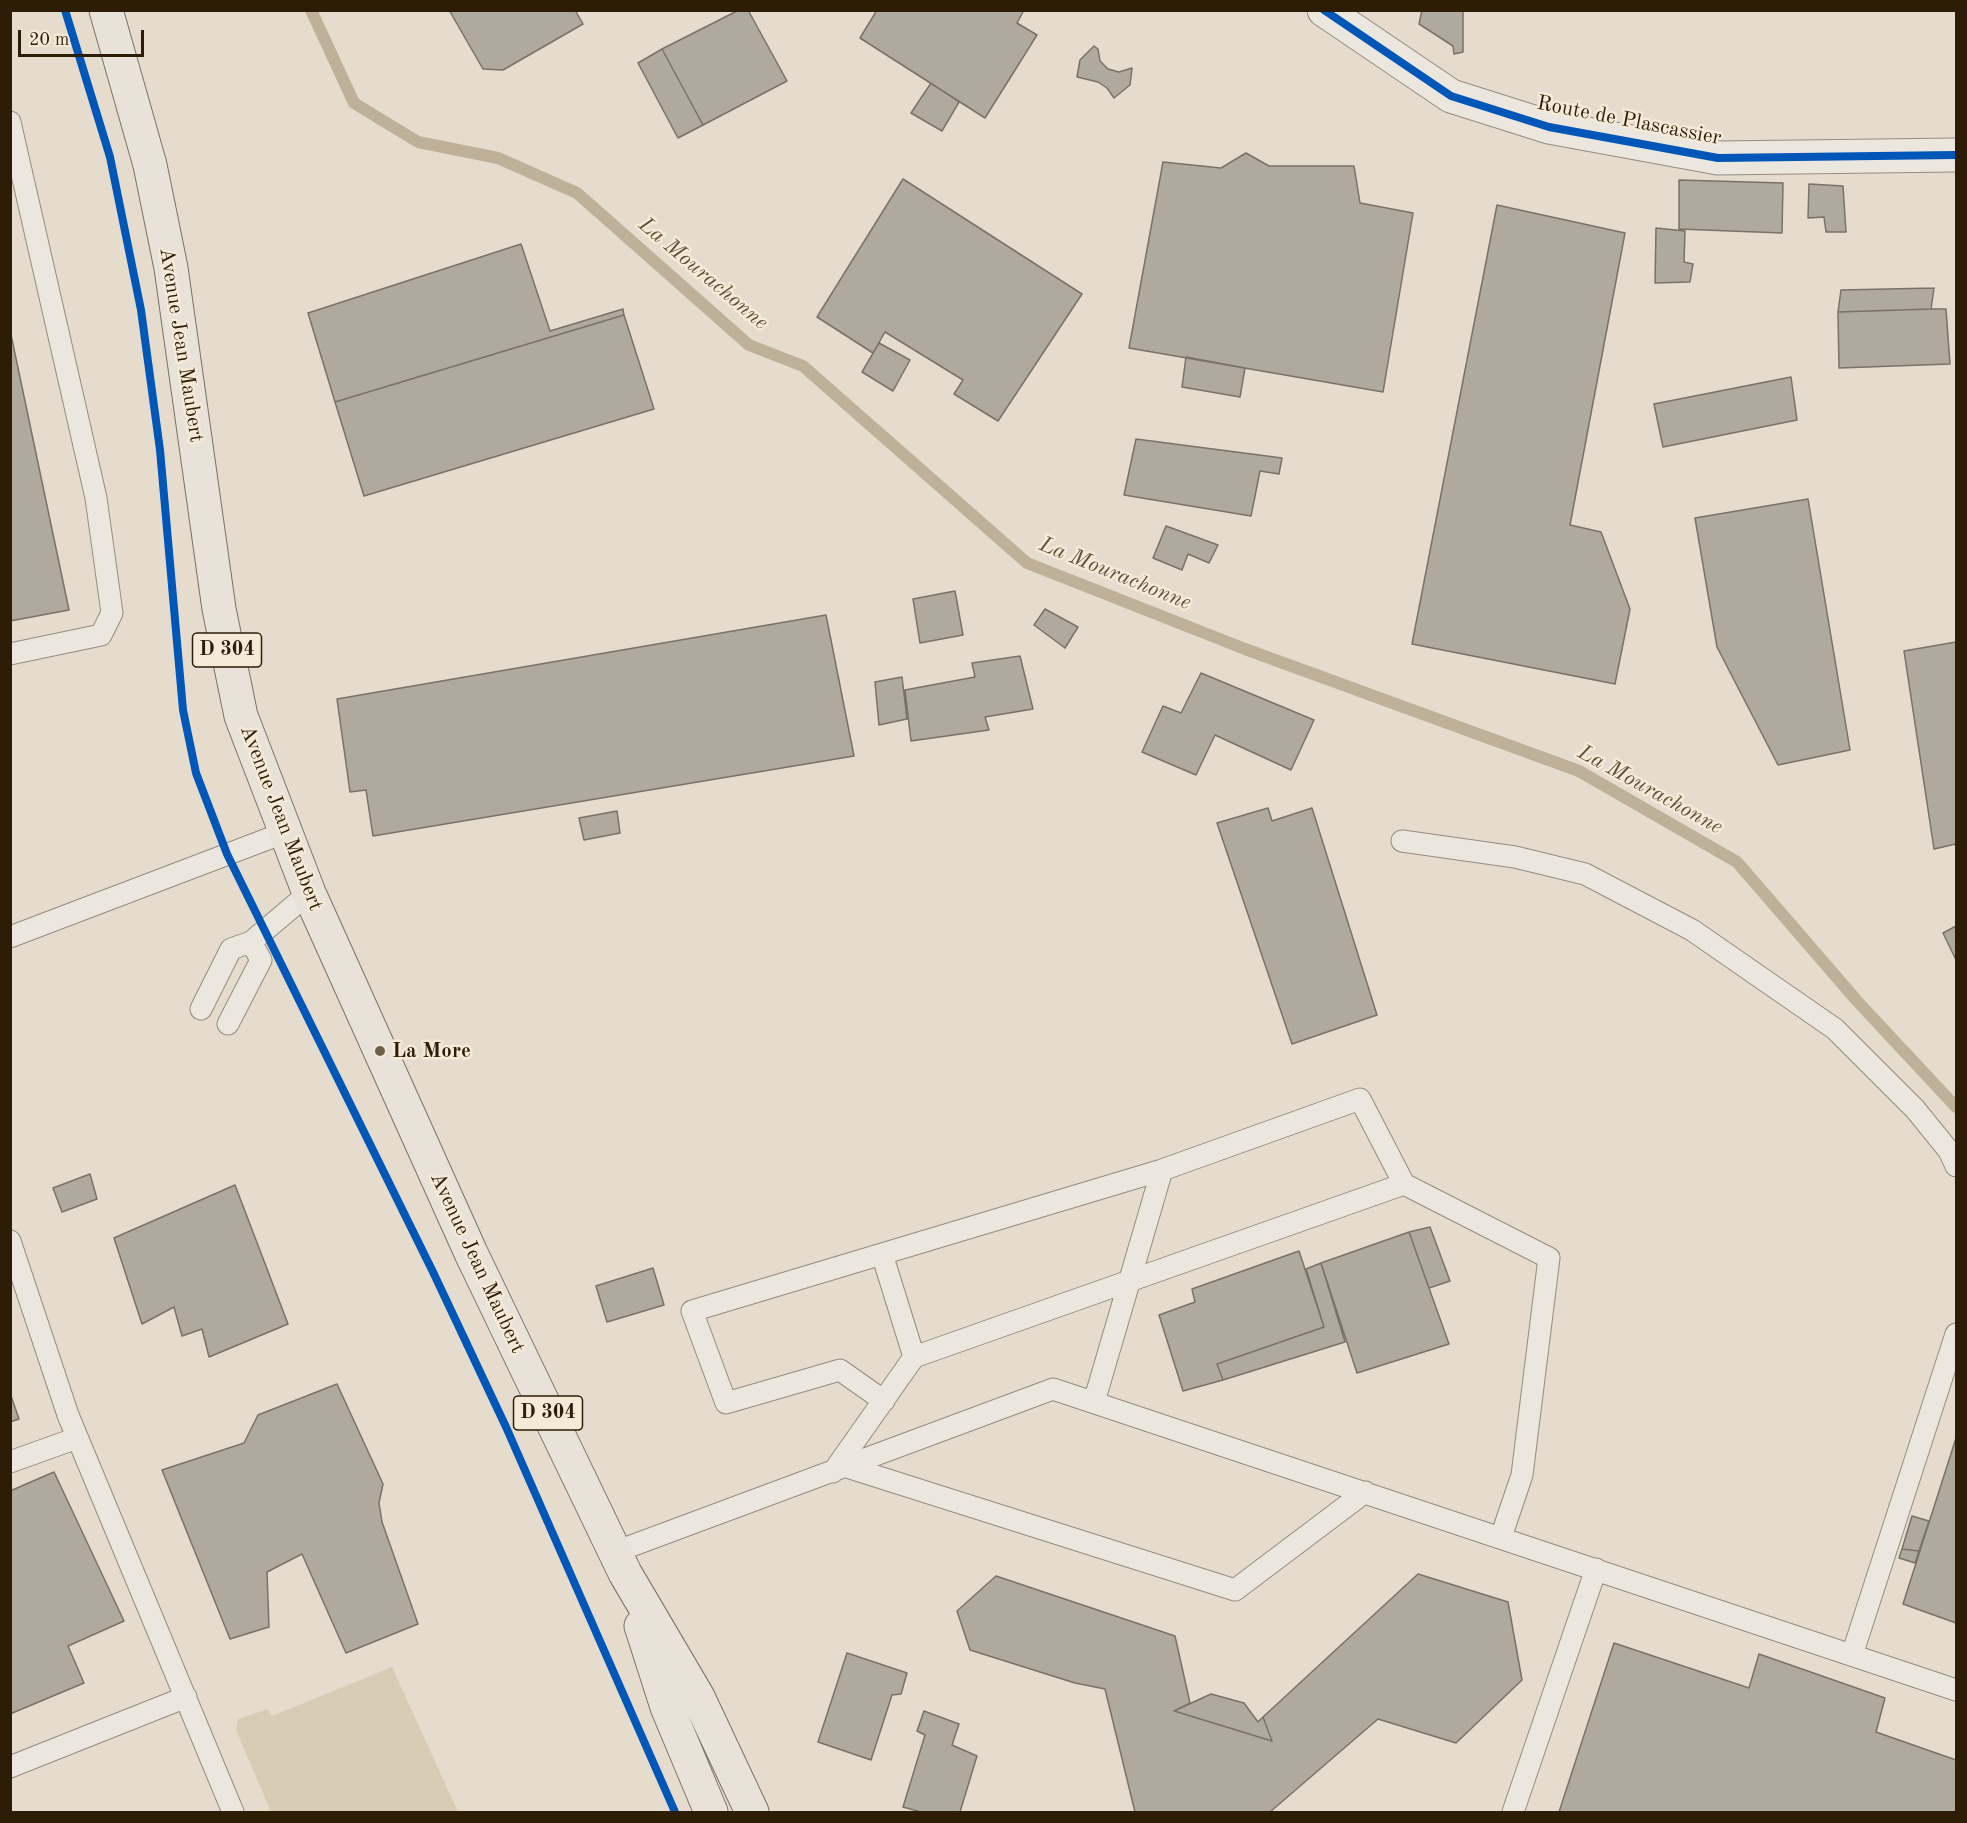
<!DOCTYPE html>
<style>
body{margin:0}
#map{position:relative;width:1967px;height:1823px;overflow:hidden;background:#e5dccd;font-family:"Old Standard TT",serif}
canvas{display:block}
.frame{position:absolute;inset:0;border:12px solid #2d1d06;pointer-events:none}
.scale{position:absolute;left:18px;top:30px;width:126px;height:27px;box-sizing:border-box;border:3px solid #2d1d06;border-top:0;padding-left:8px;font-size:18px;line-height:21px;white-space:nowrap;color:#2d1d06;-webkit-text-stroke:4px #f5ead8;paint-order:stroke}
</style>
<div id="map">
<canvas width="1967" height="1823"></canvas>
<div class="frame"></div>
<div class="scale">20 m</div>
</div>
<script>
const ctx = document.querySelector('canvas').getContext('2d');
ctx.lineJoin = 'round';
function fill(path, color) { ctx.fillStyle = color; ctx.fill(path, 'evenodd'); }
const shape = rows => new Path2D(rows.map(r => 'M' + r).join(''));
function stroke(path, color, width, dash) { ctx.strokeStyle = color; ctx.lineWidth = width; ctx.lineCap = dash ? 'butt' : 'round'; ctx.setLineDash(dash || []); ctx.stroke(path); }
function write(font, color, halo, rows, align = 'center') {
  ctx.font = font + ' "Old Standard TT",serif'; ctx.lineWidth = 5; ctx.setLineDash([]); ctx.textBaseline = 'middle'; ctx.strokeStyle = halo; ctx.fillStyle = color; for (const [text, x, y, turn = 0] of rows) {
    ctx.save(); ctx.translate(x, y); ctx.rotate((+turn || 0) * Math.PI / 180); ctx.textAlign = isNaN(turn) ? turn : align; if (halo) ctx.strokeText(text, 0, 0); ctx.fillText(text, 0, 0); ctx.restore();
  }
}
fill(shape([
 [392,1667,458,1812,271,1812,236,1730,238,1719,268,1709,272,1716]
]), '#d8ccb6');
stroke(shape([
 [311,10,354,103,418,142,498,158,577,193,749,345,803,366,1027,563,1245,649,1579,771,1737,862,1858,1002,1956,1107]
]), '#beb099', 12);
const building = shape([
 [449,10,575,10,583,24,503,70,483,69,449,10],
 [739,10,748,10,787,81,703,125,662,49,739,10],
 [877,10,1024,10,1017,23,1037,35,985,118,860,38,877,10],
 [1422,10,1463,10,1463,52,1454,54,1453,46,1419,24,1422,10],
 [1094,46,1098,49,1100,61,1108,69,1119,72,1132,68,1130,85,1114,98,1107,88,1098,82,1077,77,1080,60,1094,46],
 [662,49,703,125,678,138,638,63,662,49],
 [931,83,959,102,942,131,911,113,931,83],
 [1246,153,1269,166,1354,166,1360,203,1413,213,1383,392,1129,348,1163,162,1221,168,1246,153],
 [903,179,1082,294,998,421,954,394,963,380,885,332,873,353,817,317,903,179],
 [1679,180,1783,183,1782,233,1679,229,1679,180],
 [1809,184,1843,186,1846,232,1826,232,1824,217,1808,218,1809,184],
 [1497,205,1625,233,1570,525,1601,532,1630,609,1615,684,1412,644,1497,205],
 [1656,228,1685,231,1684,262,1693,264,1690,282,1655,283,1656,228],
 [521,244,550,331,623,309,624,315,335,402,308,313,521,244],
 [1934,288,1931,309,1838,312,1841,290,1934,288],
 [1931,309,1946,309,1950,364,1839,368,1838,312,1931,309],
 [624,315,654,409,364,496,335,402,624,315],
 [10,330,69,610,10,621,10,330],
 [879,343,910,360,893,391,862,372,879,343],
 [1186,357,1245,368,1240,397,1182,387,1186,357],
 [1791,377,1797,420,1663,447,1654,404,1791,377],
 [1136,439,1282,458,1279,474,1260,471,1251,516,1124,495,1136,439],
 [1808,499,1850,750,1778,765,1717,647,1695,518,1808,499],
 [1166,526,1218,545,1209,563,1188,554,1182,570,1153,558,1166,526],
 [955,591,963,635,920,643,913,599,955,591],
 [1045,609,1078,627,1065,648,1034,625,1045,609],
 [826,615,854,756,373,836,366,790,350,792,337,699,826,615],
 [1956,642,1956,844,1934,849,1904,651,1956,642],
 [1020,656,1033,709,985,717,989,730,911,741,905,690,975,677,972,663,1020,656],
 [1201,673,1314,720,1291,770,1215,735,1196,775,1142,752,1163,706,1181,713,1201,673],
 [902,677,907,719,879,725,875,682,902,677],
 [1268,808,1272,821,1312,808,1377,1015,1292,1044,1217,823,1268,808],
 [617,811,620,833,584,840,579,818,617,811],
 [1956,926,1956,960,1943,933,1956,926],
 [90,1174,97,1199,62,1212,53,1188,90,1174],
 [235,1185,288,1324,209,1357,202,1329,182,1336,174,1307,142,1324,114,1238,235,1185],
 [1430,1227,1450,1281,1429,1288,1409,1232,1430,1227],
 [1409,1232,1449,1344,1357,1373,1321,1263,1409,1232],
 [1299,1251,1324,1327,1217,1364,1223,1380,1183,1391,1159,1315,1195,1302,1192,1289,1299,1251],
 [1321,1263,1345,1342,1223,1380,1217,1364,1324,1327,1306,1269,1321,1263],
 [653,1268,664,1305,607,1322,596,1286,653,1268],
 [337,1384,383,1484,379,1503,382,1522,418,1624,346,1653,302,1554,267,1572,269,1627,230,1639,162,1470,244,1443,258,1415,337,1384],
 [10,1393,19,1419,10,1422,10,1393],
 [1956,1438,1956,1623,1903,1604,1956,1438],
 [54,1472,124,1621,68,1646,84,1683,10,1714,10,1491,54,1472],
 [1912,1516,1929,1521,1919,1551,1902,1549,1912,1516],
 [1902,1549,1919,1551,1915,1563,1899,1558,1902,1549],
 [1418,1574,1508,1602,1522,1680,1456,1743,1378,1719,1270,1812,1135,1812,1105,1689,1075,1683,970,1650,957,1611,996,1576,1175,1636,1190,1703,1174,1711,1272,1741,1263,1717,1418,1574],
 [1614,1643,1749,1688,1759,1654,1885,1698,1876,1732,1956,1760,1956,1812,1559,1812,1614,1643],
 [847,1653,907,1673,901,1694,892,1695,871,1760,818,1742,847,1653],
 [1211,1694,1244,1703,1258,1722,1263,1717,1272,1741,1174,1711,1211,1694],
 [924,1711,959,1724,952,1745,977,1756,960,1812,921,1812,903,1807,925,1735,917,1731,924,1711]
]);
fill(building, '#b0a99d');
stroke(building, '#797267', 1.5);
const service = shape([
 [10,122,96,498,112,613,101,635,10,654],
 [1402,841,1515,857,1585,874,1692,930,1835,1029,1915,1109,1949,1151,1956,1166],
 [10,937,286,832],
 [201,1009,231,949,251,942,309,893],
 [228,1024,261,960,251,942],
 [10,1241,68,1415,233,1812],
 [882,1254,692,1311,726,1403,840,1370,884,1401],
 [914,1357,882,1254,1162,1170,1360,1099,1404,1184,1549,1258,1522,1475,1501,1537],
 [1094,1402,1162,1170],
 [10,1462,77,1438],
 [847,1467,1235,1590,1365,1492],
 [833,1472,914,1357,1404,1184],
 [615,1552,1053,1389,1956,1690],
 [1852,1655,1956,1334],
 [10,1767,186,1697],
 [1513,1812,1596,1569]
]);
const tertiary = shape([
 [1324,10,1451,96,1549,127,1718,158,1956,155]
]);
const primary = shape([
 [106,10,150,165,171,268,219,609,241,716,309,893,471,1253,625,1573,698,1697,752,1812],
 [641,1626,667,1707,711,1812]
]);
stroke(service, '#948c81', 23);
stroke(tertiary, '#948c81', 35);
stroke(primary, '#797267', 35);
stroke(service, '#ebe6de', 21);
stroke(tertiary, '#ebe6de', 33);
stroke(primary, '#e8e2d9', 33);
stroke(shape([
 [65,10,110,157,141,310,160,450,183,710,196,773,227,854,433,1272,506,1427,675,1812],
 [1324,10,1451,96,1549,127,1718,158,1956,155]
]), '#0057b8', 8);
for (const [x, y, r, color] of [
 [380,1051,6,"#6d604c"]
]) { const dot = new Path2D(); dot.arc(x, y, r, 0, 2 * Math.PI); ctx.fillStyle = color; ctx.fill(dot); stroke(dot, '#f5ead8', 2); }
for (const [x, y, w] of [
 [227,650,69],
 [548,1413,69]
]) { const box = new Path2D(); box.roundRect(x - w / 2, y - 17, w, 34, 4.5); ctx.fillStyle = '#f5ead8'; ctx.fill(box); stroke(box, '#2d1d06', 1.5); }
write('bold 20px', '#2d1d06', null, [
 ["D 304",227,650],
 ["D 304",548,1413]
]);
write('21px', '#2d1d06', '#f5ead8', [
 ["Route de Plascassier",1629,121,11],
 ["Avenue Jean Maubert",181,345,81],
 ["Avenue Jean Maubert",281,818,69],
 ["Avenue Jean Maubert",477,1263,65]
]);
write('bold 21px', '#2d1d06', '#f5ead8', [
 ["La More",392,1051]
], 'left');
write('italic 22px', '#605038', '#f5ead8', [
 ["La Mourachonne",703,274,40],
 ["La Mourachonne",1115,574,22],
 ["La Mourachonne",1650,790,29]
]);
</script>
